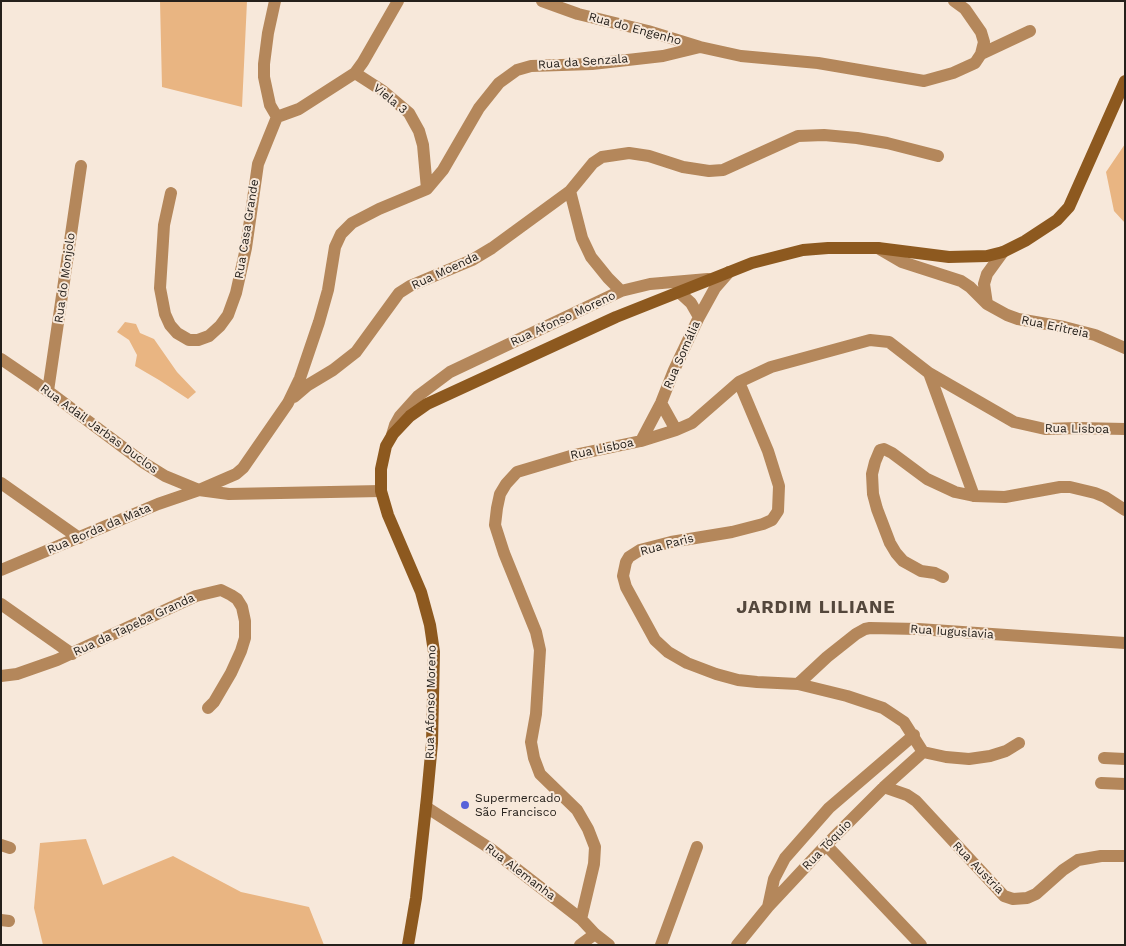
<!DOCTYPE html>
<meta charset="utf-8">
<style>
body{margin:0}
#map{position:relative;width:1126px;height:946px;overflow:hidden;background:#f7e8da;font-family:"Work Sans",sans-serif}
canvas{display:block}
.frame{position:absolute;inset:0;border:2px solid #25201b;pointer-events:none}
</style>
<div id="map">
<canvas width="1126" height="946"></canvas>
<div class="frame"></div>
</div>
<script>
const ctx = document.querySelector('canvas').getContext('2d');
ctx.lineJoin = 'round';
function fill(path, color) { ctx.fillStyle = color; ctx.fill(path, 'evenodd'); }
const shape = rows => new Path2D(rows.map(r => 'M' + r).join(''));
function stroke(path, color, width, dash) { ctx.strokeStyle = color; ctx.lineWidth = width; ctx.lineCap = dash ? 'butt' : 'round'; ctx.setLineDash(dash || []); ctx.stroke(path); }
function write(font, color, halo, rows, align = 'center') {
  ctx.font = font + ' "Work Sans",sans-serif'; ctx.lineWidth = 4; ctx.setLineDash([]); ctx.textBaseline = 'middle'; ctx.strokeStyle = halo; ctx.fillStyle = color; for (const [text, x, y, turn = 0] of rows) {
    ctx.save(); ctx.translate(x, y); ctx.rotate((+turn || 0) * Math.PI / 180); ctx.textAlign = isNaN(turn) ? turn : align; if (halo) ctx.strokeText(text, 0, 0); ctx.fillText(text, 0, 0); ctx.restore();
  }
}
fill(shape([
 [160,1,247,1,242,107,162,87],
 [1125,144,1125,223,1114,211,1106,172],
 [125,322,136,324,140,333,154,339,177,372,196,392,188,399,159,380,135,366,137,355,129,340,117,332],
 [86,839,103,885,173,856,241,892,309,907,324,945,43,945,34,908,40,843]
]), '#e9b582');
stroke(shape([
 [275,1,268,33,264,64,264,77,270,105,277,117],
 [542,1,578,14,648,31,700,47,741,56,818,63,924,81,953,73,975,63,981,54,984,42,981,32,965,9,954,1],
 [981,54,1030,31],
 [355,73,383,91,409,113,419,131,423,145,427,189],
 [277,117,299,109,355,73,363,62,398,1],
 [570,191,582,238,591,257,608,278,621,291],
 [171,193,164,225,160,288,165,314,170,325,177,333,189,340,198,340,209,336,220,326,228,315,236,293,246,248,258,164,277,117],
 [878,248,902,262,961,281,970,287,987,304,1007,315,1018,319,1064,327,1095,335,1125,348],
 [679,292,691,303,699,317],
 [987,304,984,284,987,274,1003,252],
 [1,359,48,391,144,463,165,476,199,490,229,494,381,491],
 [929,373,974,496],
 [739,382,768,451,779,486,778,511,772,520,763,524,732,532,671,542,640,550,629,557,626,562,623,576,626,587,655,640,668,652,687,663,716,674,738,680,757,682,798,684,847,696,883,708,904,722,923,752],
 [48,391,81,166],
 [294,397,308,385,333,370,356,352,399,293,410,286,472,260,492,248,570,191,593,163,602,157,629,153,649,156,683,167,709,171,723,170,798,136,824,135,857,138,887,143,938,156],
 [661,403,676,430],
 [392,435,395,425,400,416,418,396,450,372,621,291,650,284,708,279],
 [641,441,661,403,674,370,699,317,715,288,729,272],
 [1,483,79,538],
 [1,570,158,504,199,490,236,474,243,468,288,403,300,378,319,322,328,290,335,247,341,234,352,223,379,209,427,189,443,170,479,108,499,83,517,70,531,66,592,64,663,56,700,47],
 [943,577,935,573,921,571,903,561,896,553,890,543,877,509,873,494,872,474,875,462,880,450,884,449,892,453,927,479,955,492,974,496,1005,497,1060,487,1070,487,1095,493,1105,497,1125,510],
 [1,604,72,654],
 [1,676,17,674,57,660,196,596,221,590,231,595,237,599,242,607,245,621,245,638,241,651,231,673,214,702,208,708],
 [798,684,827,657,856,634,865,629,870,628,918,629,1125,643],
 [1104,758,1125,759],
 [1101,783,1125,784],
 [884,787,907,795,916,801,1004,896,1013,899,1027,898,1036,894,1063,870,1078,860,1101,856,1125,856],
 [426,807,491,849,581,919,595,934,609,945],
 [1,845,10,848],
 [826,845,921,945],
 [768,907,774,879,785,858,829,808,914,735],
 [581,919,594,864,595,847,588,829,577,810,540,774,534,758,531,742,536,714,540,650,536,632,504,553,495,525,497,508,500,494,506,484,517,472,574,455,641,441,676,430,692,423,739,382,771,367,870,340,889,342,929,373,1014,422,1045,429,1077,428,1125,429],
 [1,920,9,921],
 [580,945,595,934],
 [661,945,697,847],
 [737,945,768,907,826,845,884,787,923,752,946,757,969,759,990,756,1006,751,1019,743]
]), '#b4875b', 12);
stroke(shape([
 [408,945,416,898,427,797,432,743,434,652,430,625,421,592,388,515,381,491,381,469,386,446,393,434,410,416,427,404,616,317,752,263,803,250,828,248,878,248,949,257,987,256,1003,252,1025,241,1057,220,1069,207,1125,81]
]), '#8d591f', 12);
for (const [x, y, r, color] of [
 [465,805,5,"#5862d9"]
]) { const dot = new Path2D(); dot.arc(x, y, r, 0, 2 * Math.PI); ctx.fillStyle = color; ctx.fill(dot); stroke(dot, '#f7e8da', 2); }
write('12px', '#25201b', '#f7e8da', [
 ["Rua do Engenho",635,29,15],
 ["Rua da Senzala",583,62,-4],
 ["Viela 3",390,99,39],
 ["Rua Casa Grande",247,229,-81],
 ["Rua Moenda",445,271,-25],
 ["Rua do Monjolo",65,278,-82],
 ["Rua Afonso Moreno",563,319,-25],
 ["Rua Eritreia",1055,327,12],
 ["Rua Somália",682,355,-66],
 ["Rua Adail Jarbas Duclos",99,429,36],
 ["Rua Lisboa",1077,429,1],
 ["Rua Lisboa",602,449,-12],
 ["Rua Borda da Mata",99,529,-23],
 ["Rua Paris",667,545,-15],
 ["Rua da Tapeba Granda",134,625,-25],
 ["Rua Iuguslavia",952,632,4],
 ["Rua Afonso Moreno",431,702,-89],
 ["Rua Tóquio",827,845,-46],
 ["Rua Austria",978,868,46],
 ["Rua Alemanha",520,872,37]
]);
write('12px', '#25201b', '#f7e8da', [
 ["Supermercado",475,798],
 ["São Francisco",475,812]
], 'left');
ctx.letterSpacing = '1px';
write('bold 18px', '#54473c', '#f7e8da', [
 ["JARDIM LILIANE",816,608]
]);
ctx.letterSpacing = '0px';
</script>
